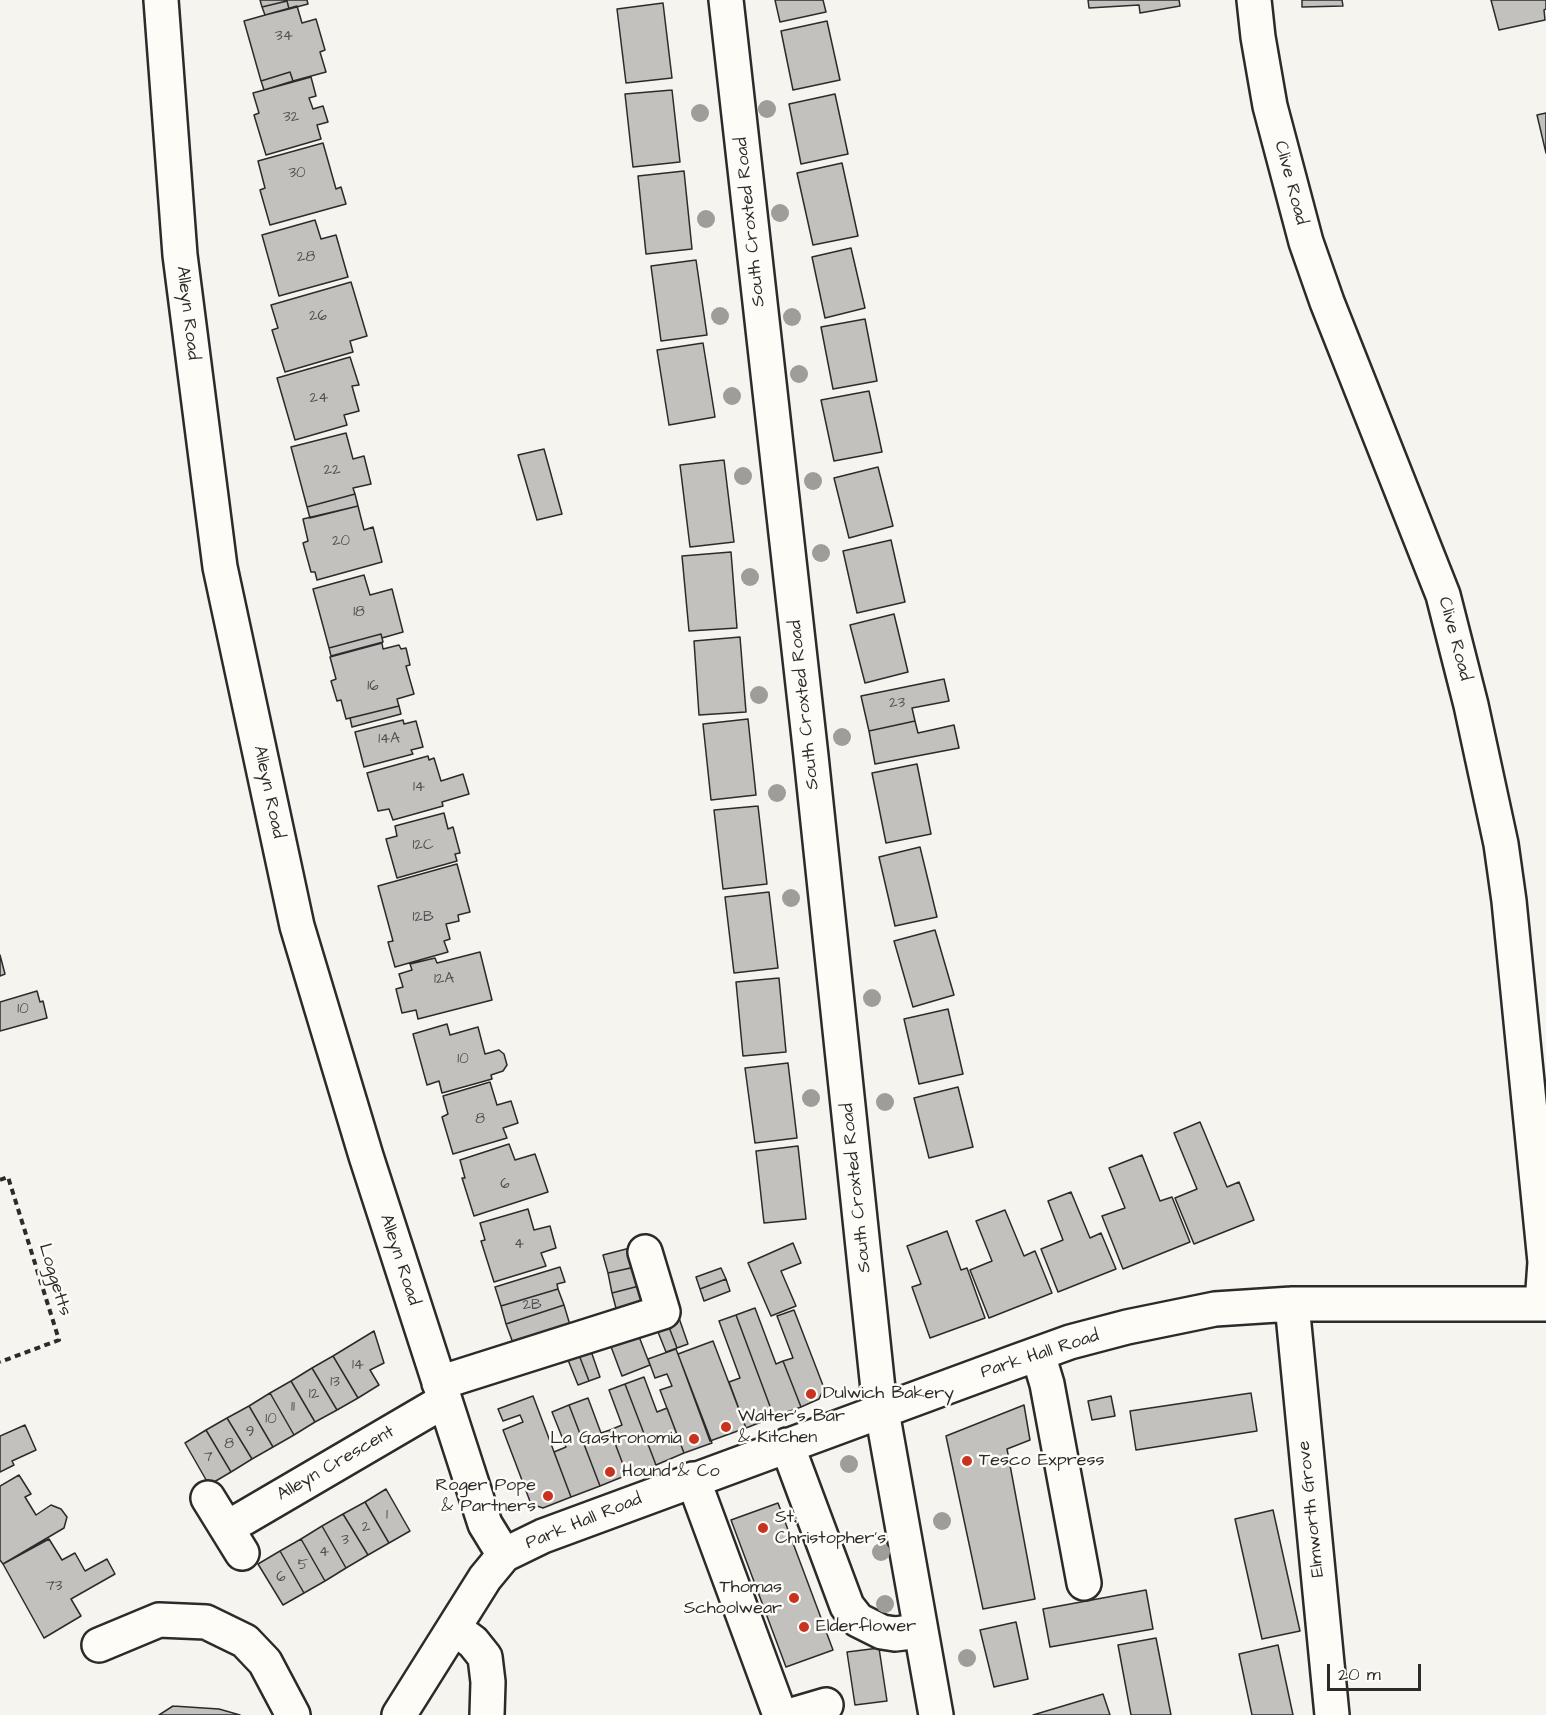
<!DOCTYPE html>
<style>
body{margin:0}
#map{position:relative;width:1546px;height:1715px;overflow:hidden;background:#f5f4ef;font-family:"Architects Daughter",sans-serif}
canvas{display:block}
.scale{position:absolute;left:1327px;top:1664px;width:94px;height:27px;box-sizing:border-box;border:3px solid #2b2b2b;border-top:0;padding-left:8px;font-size:18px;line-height:21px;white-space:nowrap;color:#2b2b2b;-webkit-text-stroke:4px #fdfcf7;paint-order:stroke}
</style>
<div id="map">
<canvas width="1546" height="1715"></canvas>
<div class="scale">20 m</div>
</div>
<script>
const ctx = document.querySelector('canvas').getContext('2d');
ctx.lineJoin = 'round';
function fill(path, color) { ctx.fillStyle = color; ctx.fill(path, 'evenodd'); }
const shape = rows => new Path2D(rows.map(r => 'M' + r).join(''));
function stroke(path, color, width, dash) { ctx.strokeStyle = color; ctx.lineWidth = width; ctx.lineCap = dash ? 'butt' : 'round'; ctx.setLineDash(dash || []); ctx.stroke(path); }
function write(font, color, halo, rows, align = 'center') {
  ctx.font = font + ' "Architects Daughter",sans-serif'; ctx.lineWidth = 5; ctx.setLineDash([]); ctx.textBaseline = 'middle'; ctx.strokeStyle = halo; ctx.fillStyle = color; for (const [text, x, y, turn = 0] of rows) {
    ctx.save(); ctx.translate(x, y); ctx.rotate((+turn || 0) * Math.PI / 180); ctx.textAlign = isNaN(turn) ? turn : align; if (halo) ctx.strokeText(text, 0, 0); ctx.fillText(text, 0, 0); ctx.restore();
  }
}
const building = shape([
 [260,0,307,0,308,4,289,9,287,1,262,7,260,0],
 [775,0,823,0,826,12,780,22,775,0],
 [1088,0,1179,0,1180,6,1140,13,1139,5,1089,8,1088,0],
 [1302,0,1342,0,1343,6,1302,7,1302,0],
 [1491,0,1546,0,1546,9,1544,10,1545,20,1499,30,1491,0],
 [287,1,289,9,265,15,262,7,287,1],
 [663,3,672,78,626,83,617,9,663,3],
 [297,6,302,23,316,19,325,50,320,52,326,72,293,81,290,72,261,81,244,21,297,6],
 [827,21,840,80,793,90,781,31,827,21],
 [290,72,293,81,264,90,261,81,290,72],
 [311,77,316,96,309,98,313,109,323,106,328,122,317,125,321,139,266,155,254,115,259,113,253,93,311,77],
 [672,90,680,162,633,167,625,94,672,90],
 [835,94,848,154,801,164,789,104,835,94],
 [1546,113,1546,153,1537,115,1546,113],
 [323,143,336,189,341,187,346,204,270,225,260,190,265,188,258,161,323,143],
 [842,163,858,236,813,245,797,173,842,163],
 [684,171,692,249,646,254,638,176,684,171],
 [315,220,321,239,336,235,348,277,279,296,262,235,315,220],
 [851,248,865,308,825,318,812,257,851,248],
 [696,260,707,335,661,341,651,266,696,260],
 [351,282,367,336,350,341,353,352,285,372,272,330,278,328,271,305,351,282],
 [865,319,877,381,833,389,821,327,865,319],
 [703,343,715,417,669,425,657,350,703,343],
 [350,357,359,385,352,386,359,411,344,415,347,425,295,440,277,378,350,357],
 [869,391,882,452,834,461,821,400,869,391],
 [346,433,353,459,364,456,371,484,353,488,355,494,307,507,291,447,346,433],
 [544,449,562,514,537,520,518,455,544,449],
 [724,460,734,542,690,547,680,465,724,460],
 [878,467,893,526,849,538,834,478,878,467],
 [355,494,358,506,310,518,307,507,355,494],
 [358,506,364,530,373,527,382,562,317,580,315,572,311,572,303,543,308,541,303,519,358,506],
 [891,540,905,602,857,613,843,551,891,540],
 [731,552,737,628,689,631,682,556,731,552],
 [364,575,370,595,392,589,403,632,382,638,381,634,329,648,313,589,364,575],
 [894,614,908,672,865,683,850,625,894,614],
 [381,634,383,642,331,656,329,648,381,634],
 [740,637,746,712,699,715,694,641,740,637],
 [382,643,383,649,399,645,401,649,406,648,410,665,406,666,414,694,397,699,399,706,346,719,341,700,337,701,331,681,336,679,330,657,382,643],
 [944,679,949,701,912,708,915,721,869,731,861,696,944,679],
 [399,706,401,714,352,727,350,718,399,706],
 [748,719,756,795,711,800,703,724,748,719],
 [403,720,404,724,416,721,423,747,411,750,413,754,364,767,355,732,403,720],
 [915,721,918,733,954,725,959,748,875,764,869,731,915,721],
 [428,756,429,760,434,758,441,781,463,774,469,794,442,802,443,806,393,820,389,809,378,811,367,773,428,756],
 [917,764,931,834,886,843,872,773,917,764],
 [758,806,767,884,723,889,714,810,758,806],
 [444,813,448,829,453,827,460,853,455,854,457,861,397,878,386,839,397,836,395,826,444,813],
 [920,847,937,917,895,926,879,857,920,847],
 [457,864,470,912,458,915,459,921,446,924,450,939,444,941,448,952,395,967,388,942,393,941,378,886,457,864],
 [769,892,778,968,734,973,725,897,769,892],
 [935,930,954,995,913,1007,894,941,935,930],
 [480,952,492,1000,418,1019,416,1010,402,1013,396,989,403,987,399,974,412,970,410,964,435,958,437,963,480,952],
 [0,955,5,974,0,976,0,955],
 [779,978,786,1052,743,1056,736,982,779,978],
 [37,991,40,1002,43,1001,47,1018,0,1031,0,1002,37,991],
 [948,1009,963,1074,919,1084,904,1019,948,1009],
 [447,1024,450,1035,478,1027,485,1054,499,1050,504,1054,507,1065,503,1071,491,1075,492,1079,442,1093,439,1081,427,1085,413,1034,447,1024],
 [788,1063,797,1138,755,1143,745,1068,788,1063],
 [490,1082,497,1105,511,1101,518,1123,503,1128,507,1138,453,1154,442,1117,448,1114,443,1096,490,1082],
 [958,1087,973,1147,929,1158,914,1098,958,1087],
 [1200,1122,1227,1187,1239,1182,1254,1220,1194,1244,1175,1198,1197,1189,1174,1133,1200,1122],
 [509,1144,515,1160,535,1154,548,1192,474,1216,462,1178,465,1178,460,1160,509,1144],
 [798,1146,806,1219,764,1223,756,1151,798,1146],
 [1142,1155,1160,1201,1172,1197,1190,1242,1123,1269,1102,1216,1125,1208,1109,1168,1142,1155],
 [1071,1192,1090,1238,1101,1233,1116,1269,1058,1292,1041,1249,1063,1240,1048,1201,1071,1192],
 [528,1209,534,1230,550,1226,556,1248,541,1253,546,1266,494,1282,481,1241,485,1240,480,1223,528,1209],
 [1005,1210,1024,1256,1035,1251,1052,1293,989,1318,970,1270,992,1261,976,1221,1005,1210],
 [947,1231,961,1270,967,1268,985,1318,930,1338,912,1287,921,1284,907,1246,947,1231],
 [793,1243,801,1263,781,1271,796,1306,771,1316,748,1263,793,1243],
 [630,1248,635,1267,608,1273,603,1255,630,1248],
 [560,1267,565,1282,557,1284,558,1289,501,1306,495,1287,560,1267],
 [635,1267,639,1286,612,1293,608,1273,635,1267],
 [721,1268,726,1279,700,1289,696,1277,721,1268],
 [726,1279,730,1291,704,1301,700,1289,726,1279],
 [639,1286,644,1305,617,1312,612,1293,639,1286],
 [558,1289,564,1305,506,1324,501,1306,558,1289],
 [564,1305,570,1325,513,1343,506,1324,564,1305],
 [755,1308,776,1364,783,1361,801,1407,774,1417,736,1315,755,1308],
 [794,1310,824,1388,819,1399,801,1407,783,1361,793,1358,777,1316,794,1310],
 [736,1315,774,1417,746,1428,729,1382,740,1378,719,1321,736,1315],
 [679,1318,688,1344,677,1348,667,1322,679,1318],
 [667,1322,677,1348,666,1352,656,1327,667,1322],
 [374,1331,384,1363,370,1370,379,1385,358,1398,333,1356,374,1331],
 [638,1334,650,1365,622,1376,610,1344,638,1334],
 [713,1341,746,1428,710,1441,678,1354,713,1341],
 [676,1349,712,1443,684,1453,660,1390,672,1386,667,1374,655,1378,648,1359,676,1349],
 [591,1351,600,1377,589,1381,579,1355,591,1351],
 [579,1355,589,1381,578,1385,568,1360,579,1355],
 [333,1356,358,1398,337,1410,312,1368,333,1356],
 [312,1368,337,1410,315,1422,291,1381,312,1368],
 [644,1377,657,1412,667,1408,684,1453,656,1465,625,1384,644,1377],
 [291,1381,315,1422,294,1435,270,1393,291,1381],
 [625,1384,656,1465,627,1475,610,1430,622,1425,609,1390,625,1384],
 [270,1393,294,1435,273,1447,249,1406,270,1393],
 [1251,1393,1257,1431,1136,1450,1130,1411,1251,1393],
 [533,1396,571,1497,543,1508,531,1504,503,1430,523,1422,520,1415,503,1421,498,1409,533,1396],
 [1111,1396,1115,1416,1092,1420,1088,1401,1111,1396],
 [588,1398,601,1433,610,1430,627,1475,600,1486,569,1405,588,1398],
 [569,1405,600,1486,571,1497,554,1452,566,1447,552,1412,569,1405],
 [1024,1405,1030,1440,1007,1449,1035,1599,983,1609,946,1436,1024,1405],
 [249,1406,273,1447,252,1459,227,1418,249,1406],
 [227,1418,252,1459,231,1472,206,1430,227,1418],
 [25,1425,36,1450,12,1461,14,1465,0,1472,0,1436,25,1425],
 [206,1430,231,1472,209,1485,185,1443,206,1430],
 [19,1475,31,1494,25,1497,36,1515,51,1505,61,1509,67,1517,64,1528,3,1564,0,1560,0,1486,19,1475],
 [386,1489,410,1531,389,1543,365,1502,386,1489],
 [365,1502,389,1543,368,1555,343,1514,365,1502],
 [778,1503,833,1650,786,1667,731,1520,778,1503],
 [1273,1510,1300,1631,1262,1639,1235,1519,1273,1510],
 [343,1514,368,1555,346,1568,322,1526,343,1514],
 [322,1526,346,1568,325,1581,301,1539,322,1526],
 [49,1539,62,1560,75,1553,85,1571,107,1559,115,1574,71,1599,81,1616,44,1638,3,1564,49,1539],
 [301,1539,325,1581,304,1593,280,1551,301,1539],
 [280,1551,304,1593,283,1605,258,1564,280,1551],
 [1146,1590,1153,1629,1050,1647,1043,1609,1146,1590],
 [1016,1622,1028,1679,994,1687,980,1630,1016,1622],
 [1156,1638,1171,1715,1131,1715,1118,1645,1156,1638],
 [1278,1645,1293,1715,1252,1715,1239,1654,1278,1645],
 [879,1648,887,1701,855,1705,847,1652,879,1648],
 [1103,1694,1110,1715,1033,1715,1103,1694],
 [173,1706,219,1709,240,1715,159,1715,173,1706]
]);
fill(building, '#c2c1be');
stroke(building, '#2b2b2b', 1.5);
const minor = shape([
 [161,0,180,255,220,567,297,926,366,1156,485,1524,504,1555],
 [1254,0,1258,37,1270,106,1306,242,1327,302,1443,595,1471,705,1501,844,1509,901,1545,1262,1542,1304],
 [1292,1304,1332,1715],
 [1038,1354,1047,1384,1084,1583],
 [439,1383,663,1312,645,1252],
 [787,1445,847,1606,858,1620,882,1632,895,1634,920,1631],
 [693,1479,780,1715],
 [208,1498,242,1553],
 [227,1528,444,1401],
 [454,1628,473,1642,485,1657,488,1682,487,1715],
 [99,1645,159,1620,206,1622,245,1641,265,1662,293,1715],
 [399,1715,485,1578,504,1555,543,1536,1012,1363,1070,1342,1127,1327,1215,1309,1292,1304,1546,1304],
 [792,1715,826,1705]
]);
const major = shape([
 [726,0,811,756,878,1389,936,1715]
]);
stroke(minor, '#2b2b2b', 38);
stroke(major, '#2b2b2b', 38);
stroke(shape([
 [0,1180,8,1177,59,1340,0,1362]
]), '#2b2b2b', 4, [6, 4.5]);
stroke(minor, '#fdfcf7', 33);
stroke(major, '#fdfcf7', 33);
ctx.fillStyle = '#9e9d9a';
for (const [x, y] of [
 [767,109],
 [700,113],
 [780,213],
 [706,219],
 [720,316],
 [792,317],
 [799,374],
 [732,396],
 [743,476],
 [813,481],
 [821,553],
 [750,577],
 [759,695],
 [842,737],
 [777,793],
 [791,898],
 [872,998],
 [811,1098],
 [885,1102],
 [849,1464],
 [942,1521],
 [881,1552],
 [885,1604],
 [967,1658]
]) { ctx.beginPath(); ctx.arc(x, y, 9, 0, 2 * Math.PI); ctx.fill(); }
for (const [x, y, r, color] of [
 [811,1394,6,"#c8321e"],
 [726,1427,6,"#c8321e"],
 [694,1439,6,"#c8321e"],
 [967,1461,6,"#c8321e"],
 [610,1472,6,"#c8321e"],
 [548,1496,6,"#c8321e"],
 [763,1528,6,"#c8321e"],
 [794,1598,6,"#c8321e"],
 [804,1627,6,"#c8321e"]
]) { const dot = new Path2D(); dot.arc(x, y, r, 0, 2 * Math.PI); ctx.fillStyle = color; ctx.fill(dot); stroke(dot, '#fdfcf7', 2); }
write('15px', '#515050', null, [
 ["34",284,37],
 ["32",291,118],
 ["30",297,174],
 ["28",306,258],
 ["26",318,317],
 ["24",319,399],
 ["22",332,471],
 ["20",341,542],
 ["18",359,613],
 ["16",373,687],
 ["23",897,704],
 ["14A",389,740],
 ["14",419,788],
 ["12C",423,846],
 ["12B",423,918],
 ["12A",444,980],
 ["10",23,1010],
 ["10",463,1060],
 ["8",480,1120],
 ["6",505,1185],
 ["4",519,1245],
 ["2B",532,1306],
 ["14",358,1366],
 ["13",335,1383],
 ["12",314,1395],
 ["11",293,1408],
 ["10",271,1420],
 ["9",250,1433],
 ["8",229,1445],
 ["7",208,1458],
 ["1",387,1516],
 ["2",366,1528],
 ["3",345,1541],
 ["4",324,1553],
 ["5",303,1566],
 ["6",281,1578],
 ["73",54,1587]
]);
write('18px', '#2b2b2b', '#fdfcf7', [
 ["Clive Road",1290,183,75],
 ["South Croxted Road",751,222,-96],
 ["Alleyn Road",187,313,83],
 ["Clive Road",1454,639,75],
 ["South Croxted Road",805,705,-96],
 ["Alleyn Road",268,792,78],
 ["South Croxted Road",857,1188,-96],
 ["Alleyn Road",399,1260,72],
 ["Loggetts",54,1280,73],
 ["Park Hall Road",1040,1355,-18],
 ["Alleyn Crescent",336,1464,-30],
 ["Elmworth Grove",1312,1509,-96],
 ["Park Hall Road",584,1522,-22]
]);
write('18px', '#2b2b2b', '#fdfcf7', [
 ["Dulwich Bakery",823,1394],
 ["Walter's Bar",738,1417],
 ["& Kitchen",738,1438],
 ["La Gastronomia",682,1439,"right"],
 ["Tesco Express",979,1461],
 ["Hound & Co",622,1472],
 ["Roger Pope",536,1486,"right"],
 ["& Partners",536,1507,"right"],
 ["St.",775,1518],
 ["Christopher's",775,1539],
 ["Thomas",782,1588,"right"],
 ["Schoolwear",782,1609,"right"],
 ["Elderflower",816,1627]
], 'left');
</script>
